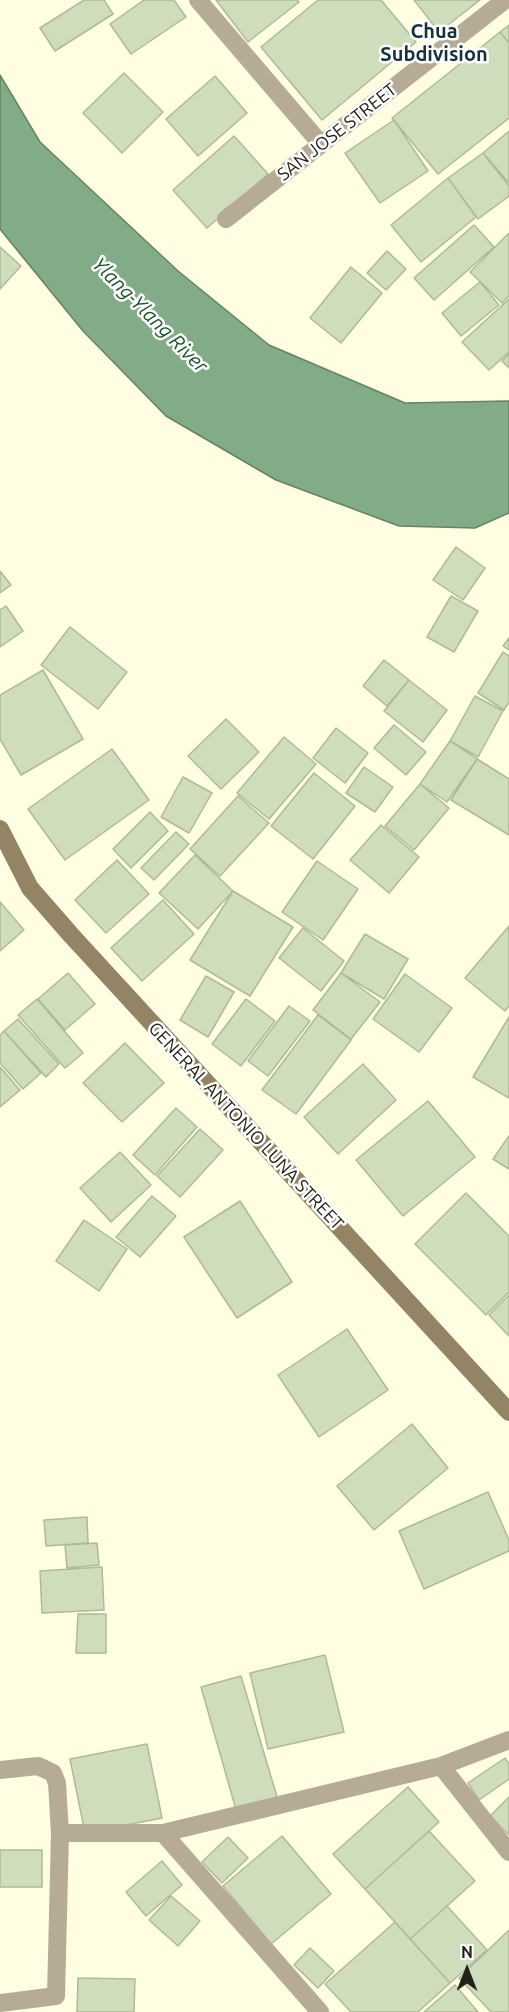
<!DOCTYPE html>
<style>
body{margin:0}
#map{position:relative;width:509px;height:2012px;overflow:hidden;background:#fffee2;font-family:Ubuntu,sans-serif}
canvas{display:block}
.north{position:absolute;left:437px;top:1940px;width:60px;height:60px;-webkit-text-stroke:4px #fff;paint-order:stroke;rotate:0deg;font-size:16px;font-weight:700;line-height:24px;text-align:center;color:#232216}
.north::after{content:'';display:block;margin:auto;width:21px;height:27px;background:#232216;clip-path:polygon(50% 0,100% 100%,50% 72%,0 100%)}
</style>
<div id="map">
<canvas width="509" height="2012"></canvas>
<div class="north">N</div>
</div>
<script>
const ctx = document.querySelector('canvas').getContext('2d');
ctx.lineJoin = 'round';
function fill(path, color) { ctx.fillStyle = color; ctx.fill(path, 'evenodd'); }
const shape = rows => new Path2D(rows.map(r => 'M' + r).join(''));
function stroke(path, color, width, dash) { ctx.strokeStyle = color; ctx.lineWidth = width; ctx.lineCap = dash ? 'butt' : 'round'; ctx.setLineDash(dash || []); ctx.stroke(path); }
function write(font, color, halo, rows, align = 'center') {
  ctx.font = font + ' Ubuntu,sans-serif'; ctx.lineWidth = 5; ctx.setLineDash([]); ctx.textBaseline = 'middle'; ctx.strokeStyle = halo; ctx.fillStyle = color; for (const [text, x, y, turn = 0] of rows) {
    ctx.save(); ctx.translate(x, y); ctx.rotate((+turn || 0) * Math.PI / 180); ctx.textAlign = isNaN(turn) ? turn : align; if (halo) ctx.strokeText(text, 0, 0); ctx.fillText(text, 0, 0); ctx.restore();
  }
}
const water = shape([
 [0,75,40,142,178,271,269,345,405,403,509,401,509,513,475,528,399,526,276,480,166,416,83,331,0,229,0,75]
]);
fill(water, '#82ac87');
stroke(water, '#668365', 1.5);
const building = shape([
 [84,0,104,0,113,14,55,51,40,28,84,0],
 [144,0,174,0,186,17,131,54,110,24,144,0],
 [216,0,297,0,299,2,248,42,216,0],
 [318,0,381,0,416,42,322,120,261,47,318,0],
 [414,0,480,0,439,32,414,0],
 [509,25,509,43,500,32,509,25],
 [500,32,509,43,509,118,438,174,392,118,500,32],
 [124,73,163,112,122,153,83,113,124,73],
 [215,76,247,113,198,156,166,119,215,76],
 [394,120,428,171,380,203,345,153,394,120],
 [509,131,509,183,483,153,509,131],
 [234,136,268,174,207,228,173,190,234,136],
 [483,153,509,186,509,196,478,219,448,178,483,153],
 [448,178,476,217,421,262,391,225,448,178],
 [474,225,494,247,434,300,414,278,474,225],
 [509,233,509,296,502,303,470,272,509,233],
 [0,247,21,266,0,289,0,247],
 [387,251,406,269,386,290,367,273,387,251],
 [351,267,382,293,341,343,310,318,351,267],
 [480,282,499,305,461,336,442,313,480,282],
 [509,299,509,352,489,370,462,342,509,299],
 [509,354,509,368,502,361,509,354],
 [456,547,485,568,463,600,433,580,456,547],
 [0,571,11,585,0,593,0,571],
 [451,596,478,611,454,652,427,637,451,596],
 [6,606,23,631,0,647,0,610,6,606],
 [70,627,127,672,98,709,41,665,70,627],
 [509,638,509,650,503,646,509,638],
 [503,652,509,656,509,702,504,710,478,693,503,652],
 [384,660,409,680,387,706,363,686,384,660],
 [43,670,83,739,21,775,0,739,0,695,43,670],
 [409,680,447,710,423,742,384,711,409,680],
 [475,696,503,711,478,757,450,741,475,696],
 [226,719,259,752,221,789,188,756,226,719],
 [394,725,426,752,406,775,374,748,394,725],
 [336,728,368,753,345,783,313,758,336,728],
 [284,737,316,764,269,819,237,793,284,737],
 [450,741,477,759,447,802,420,784,450,741],
 [112,749,149,800,65,860,28,809,112,749],
 [477,759,509,779,509,835,451,800,477,759],
 [364,767,393,787,375,812,346,793,364,767],
 [314,773,355,806,313,859,271,826,314,773],
 [183,777,212,793,189,833,161,817,183,777],
 [420,784,449,808,414,850,385,826,420,784],
 [238,796,269,823,220,876,190,849,238,796],
 [150,812,168,831,131,868,113,849,150,812],
 [381,825,419,857,389,893,350,860,381,825],
 [176,832,189,844,154,880,141,868,176,832],
 [195,855,233,891,198,929,159,893,195,855],
 [117,860,149,894,106,933,75,900,117,860],
 [317,861,358,889,323,940,282,912,317,861],
 [233,891,293,927,250,996,190,960,233,891],
 [163,900,194,934,142,981,111,948,163,900],
 [0,902,24,930,0,951,0,902],
 [509,926,509,1006,505,1011,465,978,509,926],
 [303,928,344,961,321,991,279,958,303,928],
 [365,934,408,959,384,999,341,973,365,934],
 [68,973,95,1004,65,1030,38,999,68,973],
 [341,973,380,1002,351,1039,313,1010,341,973],
 [405,974,452,1008,419,1052,373,1019,405,974],
 [206,976,234,992,208,1037,180,1020,206,976],
 [37,999,83,1053,65,1068,18,1015,37,999],
 [246,999,275,1021,241,1066,212,1044,246,999],
 [289,1006,310,1021,268,1076,248,1061,289,1006],
 [318,1015,351,1040,296,1114,262,1090,318,1015],
 [509,1017,509,1098,473,1077,509,1017],
 [18,1019,59,1064,46,1077,4,1031,18,1019],
 [4,1031,41,1073,23,1089,0,1063,0,1035,4,1031],
 [125,1043,164,1083,122,1122,83,1083,125,1043],
 [363,1064,396,1100,338,1154,304,1117,363,1064],
 [0,1067,20,1090,0,1107,0,1067],
 [428,1101,475,1157,403,1216,356,1160,428,1101],
 [176,1108,197,1127,155,1175,133,1155,176,1108],
 [200,1129,223,1150,180,1197,157,1176,200,1129],
 [509,1136,509,1169,493,1159,509,1136],
 [120,1152,151,1185,111,1222,80,1188,120,1152],
 [466,1193,509,1236,509,1292,486,1315,415,1244,466,1193],
 [152,1196,176,1216,140,1257,116,1237,152,1196],
 [240,1201,292,1282,237,1318,184,1237,240,1201],
 [84,1220,127,1249,99,1291,56,1261,84,1220],
 [509,1295,509,1336,489,1315,509,1295],
 [347,1329,388,1390,319,1437,278,1375,347,1329],
 [412,1424,448,1468,374,1530,337,1486,412,1424],
 [488,1492,509,1540,509,1551,424,1589,399,1531,488,1492],
 [87,1517,88,1543,46,1546,44,1520,87,1517],
 [97,1543,99,1565,67,1568,65,1545,97,1543],
 [102,1567,104,1610,42,1613,40,1571,102,1567],
 [78,1614,106,1614,106,1653,76,1653,78,1614],
 [325,1655,344,1732,268,1749,250,1673,325,1655],
 [241,1676,278,1800,237,1813,201,1687,241,1676],
 [147,1744,162,1818,85,1833,70,1759,147,1744],
 [505,1758,509,1764,509,1779,479,1800,468,1783,505,1758],
 [408,1787,439,1822,365,1889,333,1854,408,1787],
 [509,1797,509,1835,490,1816,509,1797],
 [429,1831,475,1881,410,1939,365,1889,429,1831],
 [282,1836,331,1894,271,1944,223,1886,282,1836],
 [228,1837,248,1858,222,1883,202,1862,228,1837],
 [0,1850,42,1850,42,1887,0,1887,0,1850],
 [162,1861,182,1885,146,1916,126,1892,162,1861],
 [171,1896,200,1921,178,1946,149,1920,171,1896],
 [447,1906,487,1950,450,1983,410,1939,447,1906],
 [395,1922,450,1983,418,2012,351,2012,325,1984,395,1922],
 [509,1930,509,2012,491,2012,459,1978,509,1930],
 [310,1948,334,1971,318,1988,294,1965,310,1948],
 [78,1978,135,1979,134,2012,77,2012,78,1978],
 [455,1985,478,2012,424,2012,455,1985]
]);
fill(building, '#cfddbd');
stroke(building, '#adba9b', 1.5);
stroke(shape([
 [198,0,321,144],
 [226,219,505,0],
 [441,1766,509,1852],
 [0,1770,38,1766,53,1773,57,1783,60,1833,56,1996,0,2003],
 [60,1833,163,1833,441,1766,509,1740],
 [163,1833,320,2012]
]), '#b6ab96', 18);
stroke(shape([
 [0,829,30,888,71,935,509,1412]
]), '#938466', 18);
write('18px', '#232216', '#fff', [
 ["SAN JOSE STREET",337,132,-38],
 ["GENERAL ANTONIO LUNA STREET",246,1126,47]
]);
write('bold 20px', '#13343a', '#fff', [
 ["Chua",434,31],
 ["Subdivision",434,54]
]);
write('italic 20px', '#165425', '#fff', [
 ["Ylang-Ylang River",150,315,45]
]);
</script>
